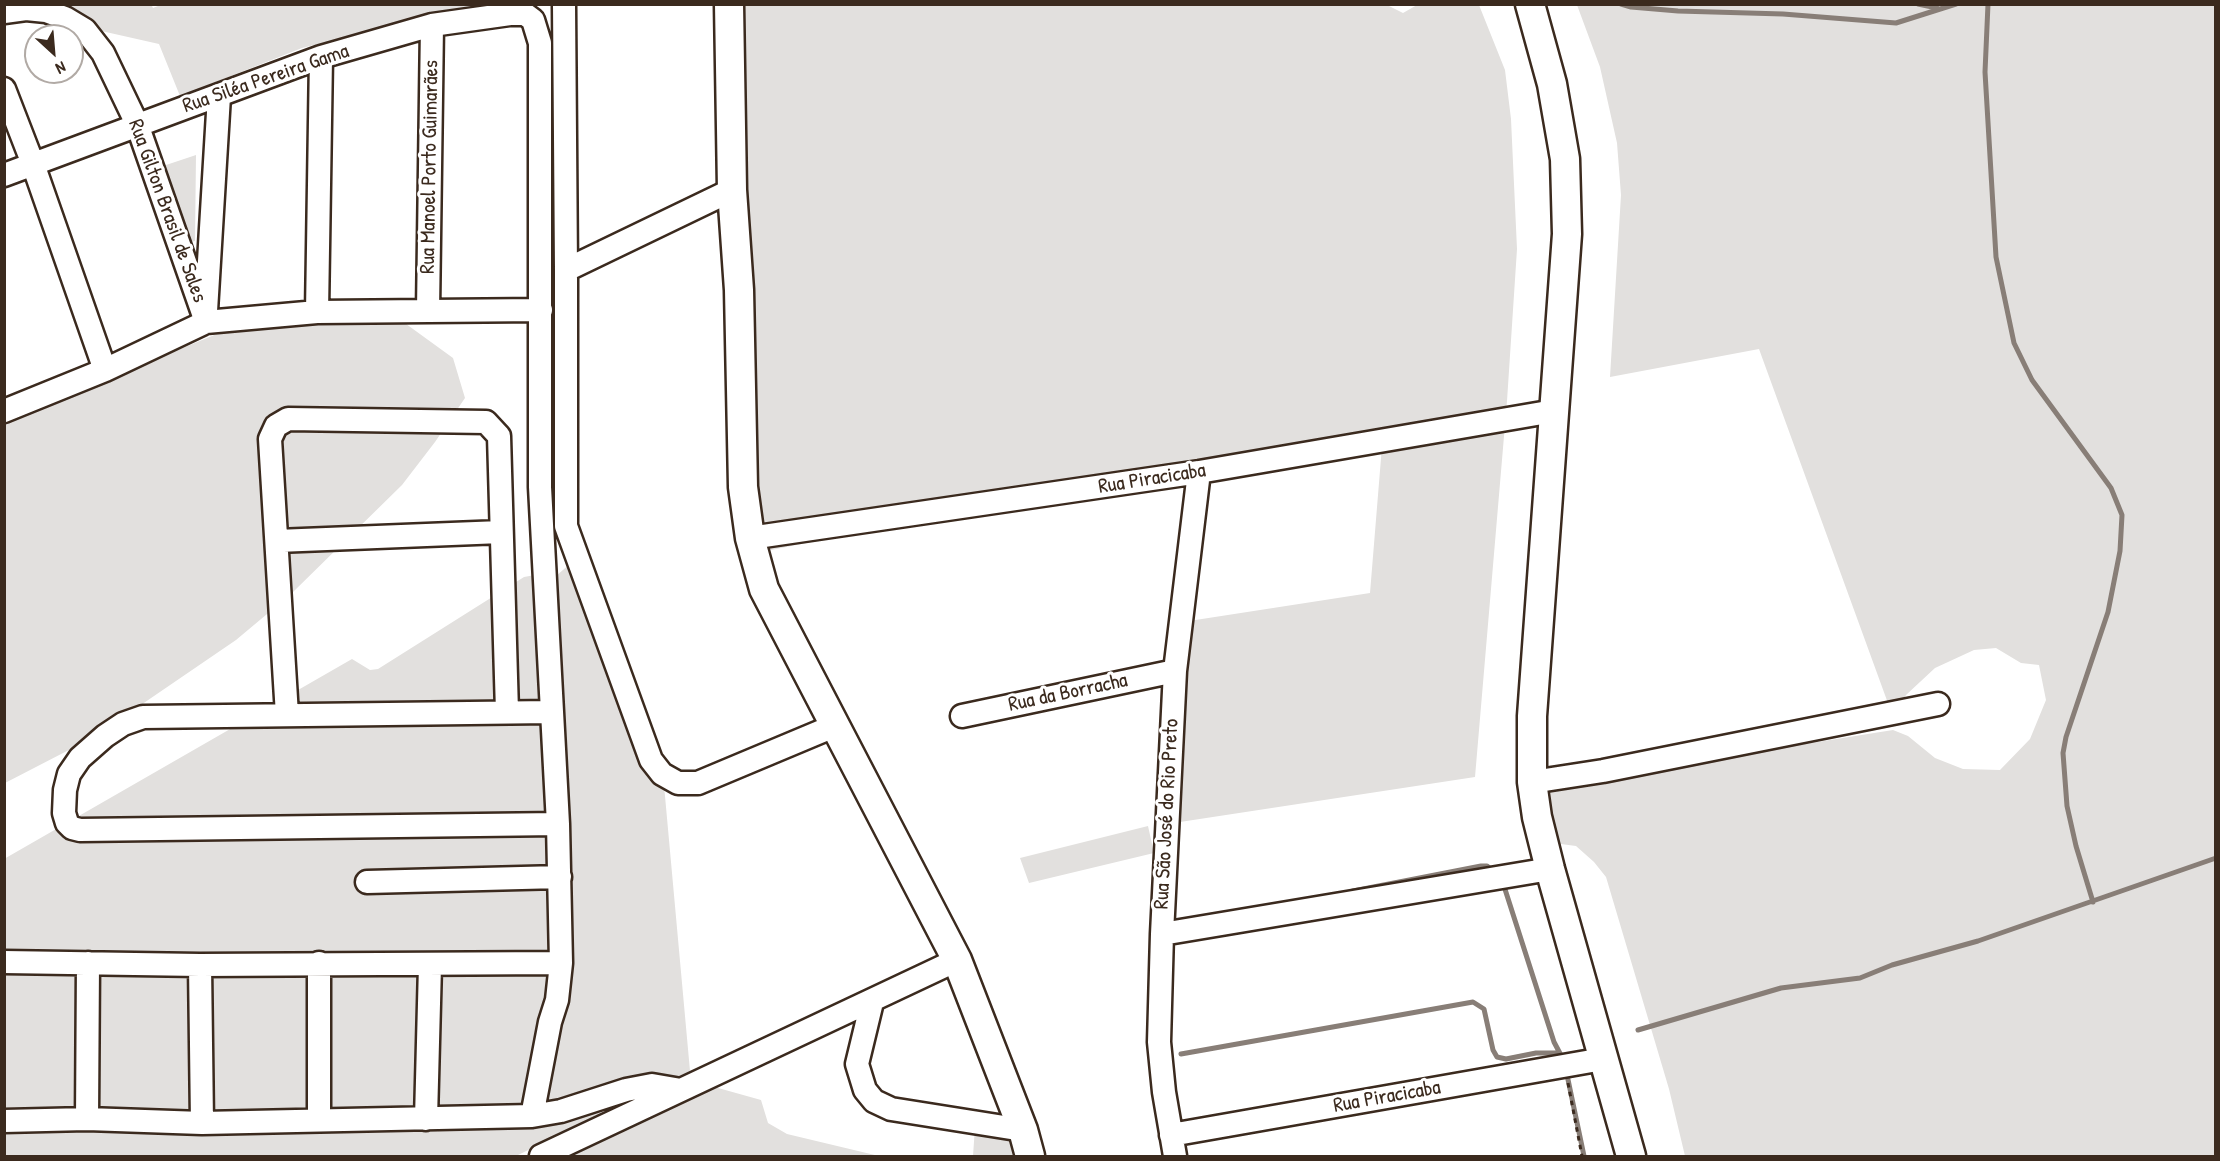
<!DOCTYPE html>
<meta charset="utf-8">
<style>
body{margin:0}
#map{position:relative;width:2220px;height:1161px;overflow:hidden;background:#fff;font-family:"Patrick Hand",sans-serif}
canvas{display:block}
.frame{position:absolute;inset:0;border:6px solid #3b2a1e;pointer-events:none}
.north{position:absolute;left:24px;top:24px;width:60px;height:60px;box-sizing:border-box;background:#fff;border:2px solid #b1aaa5;border-radius:50%;rotate:154deg;font-size:16px;font-weight:700;line-height:24px;text-align:center;color:#3b2a1e}
.north::after{content:'';display:block;margin:auto;width:21px;height:27px;background:#3b2a1e;clip-path:polygon(50% 0,100% 100%,50% 72%,0 100%)}
</style>
<div id="map">
<canvas width="2220" height="1161"></canvas>
<div class="frame"></div>
<div class="north">N</div>
</div>
<script>
const ctx = document.querySelector('canvas').getContext('2d');
ctx.lineJoin = 'round';
function fill(path, color) { ctx.fillStyle = color; ctx.fill(path, 'evenodd'); }
const shape = rows => new Path2D(rows.map(r => 'M' + r).join(''));
function stroke(path, color, width, dash) { ctx.strokeStyle = color; ctx.lineWidth = width; ctx.lineCap = dash ? 'butt' : 'round'; ctx.setLineDash(dash || []); ctx.stroke(path); }
function write(font, color, halo, rows, align = 'center') {
  ctx.font = font + ' "Patrick Hand",sans-serif'; ctx.lineWidth = 6; ctx.setLineDash([]); ctx.textBaseline = 'middle'; ctx.strokeStyle = halo; ctx.fillStyle = color; for (const [text, x, y, turn = 0] of rows) {
    ctx.save(); ctx.translate(x, y); ctx.rotate((+turn || 0) * Math.PI / 180); ctx.textAlign = isNaN(turn) ? turn : align; if (halo) ctx.strokeText(text, 0, 0); ctx.fillText(text, 0, 0); ctx.restore();
  }
}
fill(shape([
 [151,4,153,8,163,4,503,5,428,17,302,48,180,96,159,44,97,30,40,5],
 [1385,4,1403,13,1417,5,1479,5,1505,70,1511,119,1517,249,1507,401,1475,777,1180,822,1189,621,1370,593,1382,446,973,510,766,551,740,474,727,5],
 [1577,5,2215,5,2215,1156,1685,1156,1669,1089,1606,877,1594,862,1576,846,1546,842,1548,790,1761,751,1893,730,1908,736,1935,758,1963,769,2000,770,2030,739,2046,700,2039,665,2021,663,1996,648,1974,650,1935,668,1906,695,1900,705,1889,706,1759,349,1610,377,1621,195,1617,143,1600,67],
 [196,155,195,241,185,243,160,167],
 [402,321,453,358,465,398,435,442,402,485,291,594,236,640,94,737,5,783,5,421,224,331,245,328],
 [571,563,591,633,645,761,664,785,690,1071,516,1156,5,1156,4,859,352,659,370,670,378,669,524,577,535,575,548,583],
 [1148,826,1154,853,1029,883,1020,858],
 [711,1086,761,1100,768,1123,787,1134,879,1156,565,1156],
 [975,1127,1020,1141,1026,1156,973,1156]
]), '#e2e0de');
stroke(shape([
 [1621,4,1631,7,1678,11,1783,14,1896,23,1956,4],
 [1918,4,1937,8],
 [1988,4,1985,72,1996,257,2014,343,2032,380,2111,488,2122,515,2120,551,2108,612,2066,737,2063,753,2067,806,2076,846,2093,902],
 [1503,883,1554,1042,1564,1061],
 [1353,891,1481,866,1487,866,1493,871],
 [1638,1030,1781,988,1860,978,1892,965,1978,941,2216,858],
 [1181,1054,1473,1002,1484,1009,1493,1050,1497,1057,1506,1059,1536,1053,1559,1053],
 [1566,1070,1584,1156]
]), '#887e77', 5);
const minor = shape([
 [564,4,566,270,566,526,651,760,662,774,678,783,698,783,834,726],
 [4,12,26,9,46,11,65,18,85,30,103,53,137,124,206,322],
 [4,89,33,164,105,370],
 [4,175,321,57,432,25,510,14,525,14,533,20,540,43,540,487,558,824,561,963,557,1000,550,1022,532,1116],
 [566,270,732,190],
 [428,310,432,25],
 [206,311,219,96],
 [317,312,321,57],
 [4,411,105,370,206,322,317,312,541,310],
 [750,538,1199,472,1554,411],
 [277,541,501,532],
 [551,712,143,717,123,724,105,736,80,758,69,774,65,790,64,813,67,823,72,828,80,830,558,824],
 [287,715,270,439,276,426,288,419,486,422,499,436,507,712],
 [962,716,1175,671],
 [1532,782,1603,771,1938,704],
 [367,882,560,877],
 [1162,934,1550,869],
 [4,962,200,965,561,963],
 [319,963,319,1120],
 [200,965,202,1123],
 [872,1002,857,1064,865,1090,874,1101,891,1109,1023,1130],
 [87,1119,88,963],
 [426,1119,430,965],
 [4,1121,87,1119,202,1123,532,1116,561,1111,626,1090,652,1085,681,1090],
 [1171,1135,1603,1059],
 [541,1156,957,960],
 [1175,1156,1164,1092,1159,1042,1162,934,1175,671,1199,472]
]);
const major = shape([
 [729,4,732,190,739,290,743,487,750,538,764,589,957,960,1023,1130,1030,1156],
 [1530,4,1552,84,1565,159,1567,234,1532,716,1532,782,1537,817,1550,869,1631,1156]
]);
stroke(minor, '#3b2a1e', 27);
stroke(major, '#3b2a1e', 33);
stroke(shape([
 [1568,1083,1582,1156]
]), '#3b2a1e', 3, [4.5, 4.5]);
stroke(minor, '#fff', 22);
stroke(major, '#fff', 28);
write('21px', '#3b2a1e', '#fff', [
 ["Rua Siléa Pereira Gama",266,79,-19],
 ["Rua Manoel Porto Guimarães",430,167,-89],
 ["Rua Gilton Brasil de Sales",167,211,70],
 ["Rua Piracicaba",1152,479,-9],
 ["Rua da Borracha",1068,693,-12],
 ["Rua São José do Rio Preto",1167,814,-87],
 ["Rua Piracicaba",1387,1097,-10]
]);
</script>
